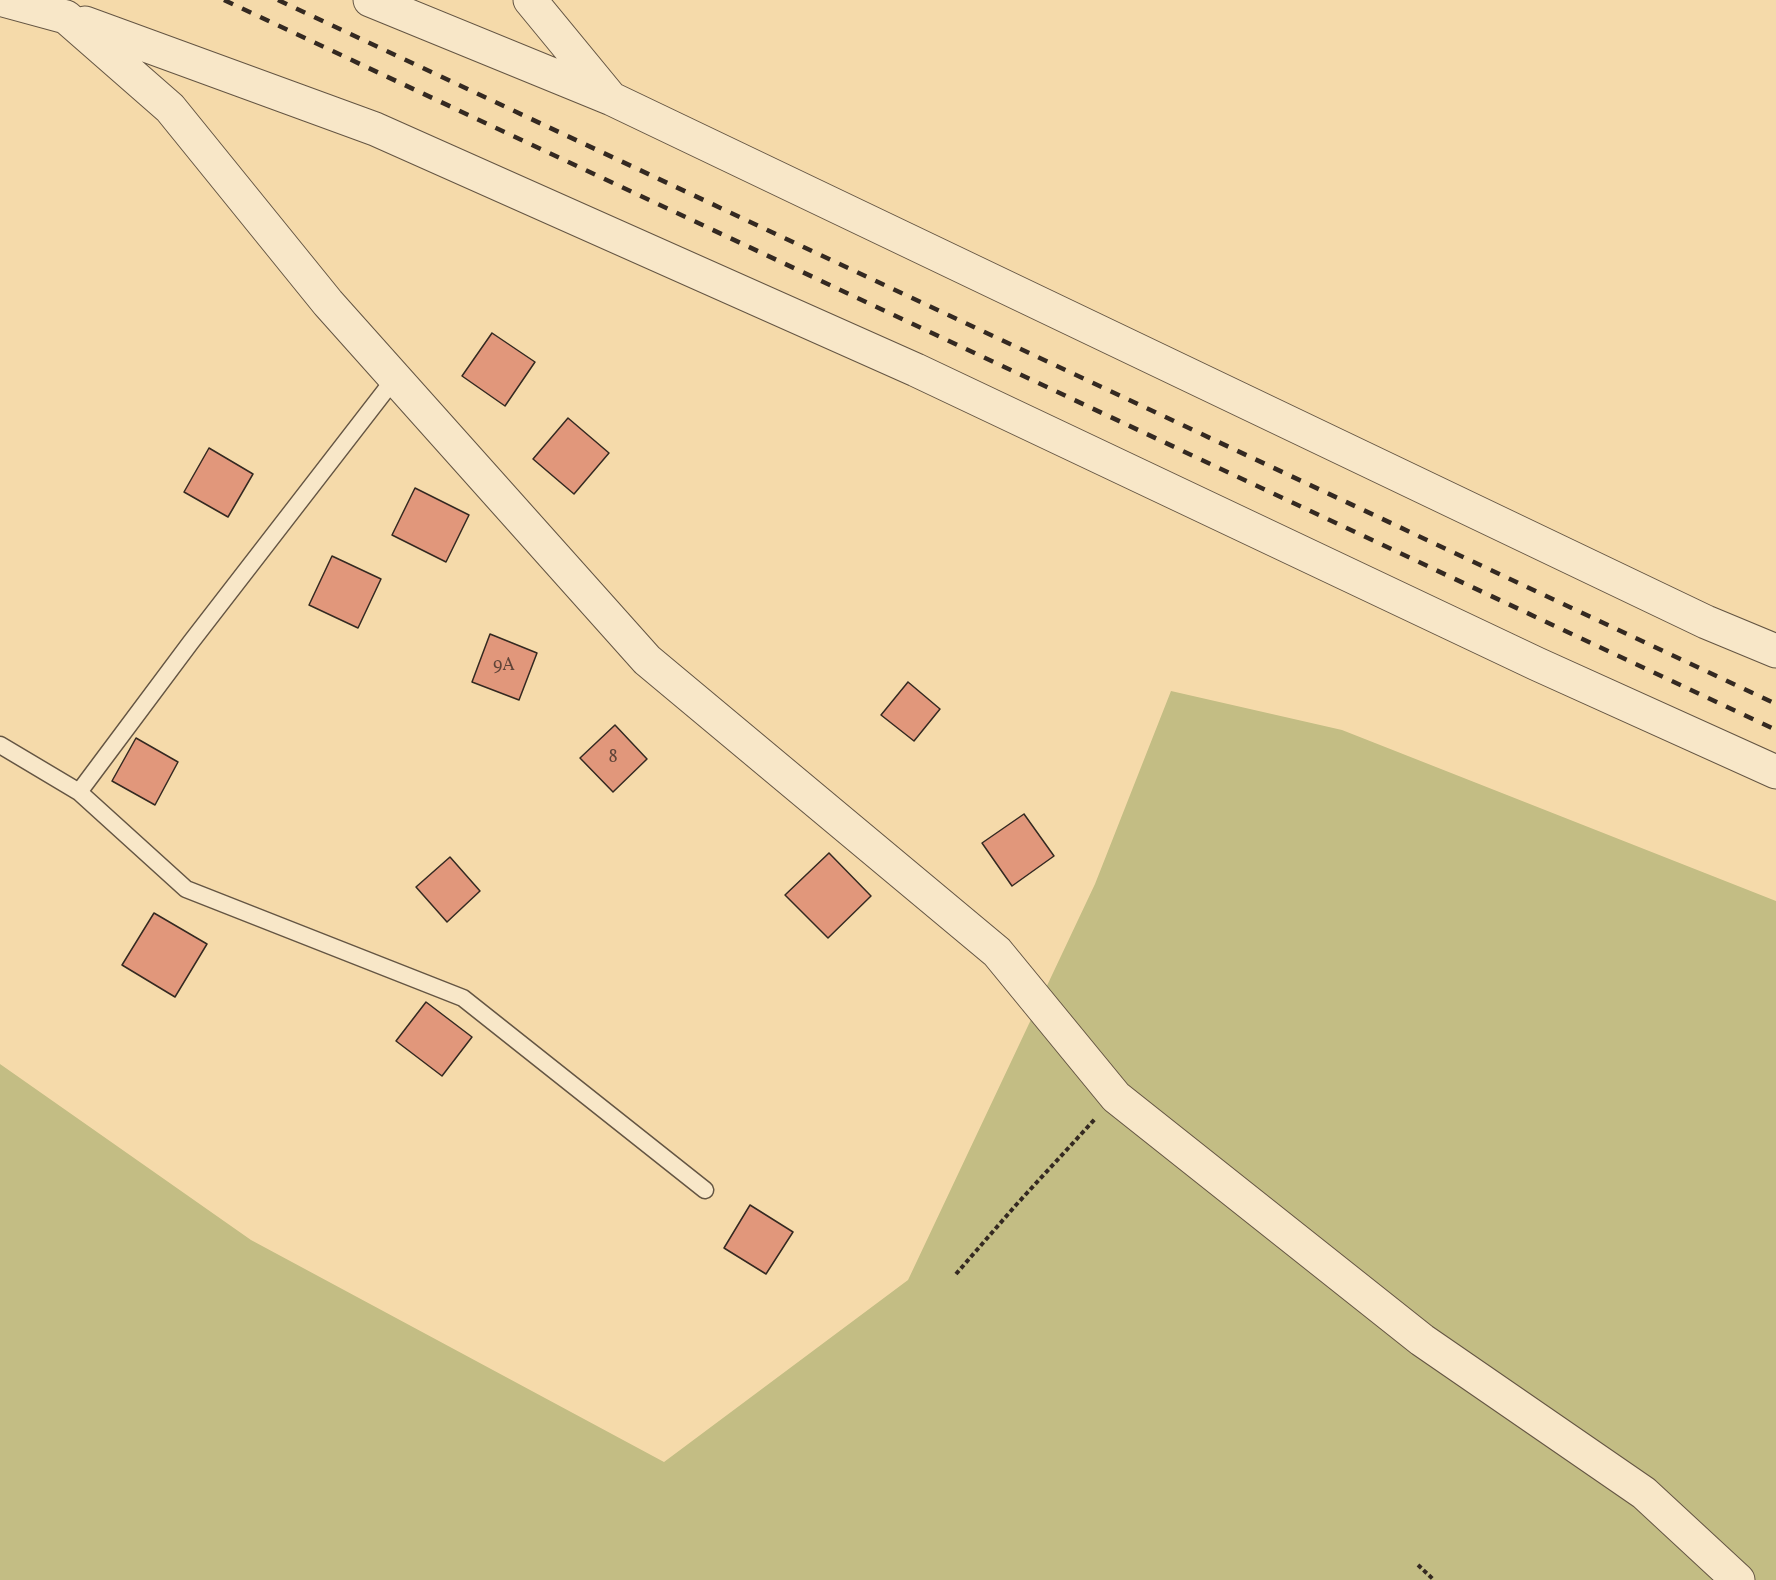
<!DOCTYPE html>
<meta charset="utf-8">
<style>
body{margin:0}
canvas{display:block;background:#f5daaa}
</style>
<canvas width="1776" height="1580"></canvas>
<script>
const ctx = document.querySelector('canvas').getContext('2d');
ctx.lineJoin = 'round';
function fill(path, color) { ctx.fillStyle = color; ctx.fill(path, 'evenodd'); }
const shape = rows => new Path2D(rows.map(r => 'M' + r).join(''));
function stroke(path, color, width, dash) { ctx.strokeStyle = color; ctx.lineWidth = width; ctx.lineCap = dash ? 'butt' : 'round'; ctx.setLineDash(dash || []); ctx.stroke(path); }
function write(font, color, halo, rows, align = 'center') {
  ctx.font = font + ' Vollkorn,serif'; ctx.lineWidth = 6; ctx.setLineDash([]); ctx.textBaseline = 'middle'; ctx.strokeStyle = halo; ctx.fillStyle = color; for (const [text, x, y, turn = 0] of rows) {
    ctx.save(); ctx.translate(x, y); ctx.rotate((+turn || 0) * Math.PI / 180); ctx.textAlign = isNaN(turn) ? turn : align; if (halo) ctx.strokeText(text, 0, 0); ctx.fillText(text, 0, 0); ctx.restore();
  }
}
fill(shape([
 [1171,691,1342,730,1776,901,1776,1580,0,1580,0,1064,251,1240,664,1462,908,1280,1095,884]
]), '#c3bd84');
const building = shape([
 [492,333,535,362,505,406,462,376,492,333],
 [568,418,609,453,574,494,533,459,568,418],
 [209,448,253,474,228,517,184,492,209,448],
 [415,488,469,515,446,562,392,535,415,488],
 [332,556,381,579,358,628,309,605,332,556],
 [490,634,537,653,519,700,472,682,490,634],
 [908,682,940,709,914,741,881,715,908,682],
 [615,725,647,759,613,792,580,758,615,725],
 [136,738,178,762,155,805,112,781,136,738],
 [1024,814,1054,856,1012,886,982,843,1024,814],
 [829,853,871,896,828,938,785,895,829,853],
 [450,857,480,891,447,922,416,887,450,857],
 [154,913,207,944,175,997,122,965,154,913],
 [426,1002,472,1037,442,1076,396,1041,426,1002],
 [750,1205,793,1232,766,1274,724,1248,750,1205]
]);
fill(building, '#e1977b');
stroke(building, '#342921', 1.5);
const lane = shape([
 [395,378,191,642,79,792,186,889,463,998,705,1190],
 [0,745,79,792]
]);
const street = shape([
 [3,0,66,17,170,108,328,303,647,660,997,952,1116,1097,1422,1340,1644,1493,1738,1580],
 [370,0,612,99,1706,622,1776,651],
 [530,0,609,96],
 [85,23,375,129,916,370,1537,664,1776,772]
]);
stroke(lane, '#645543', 19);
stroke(street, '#645543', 35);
stroke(shape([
 [956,1274,1016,1205,1095,1119],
 [1418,1565,1434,1580]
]), '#342921', 4, [4.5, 3]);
stroke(lane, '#f8e7c8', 16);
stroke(street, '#f8e7c8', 33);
stroke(shape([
 [224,0,1776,730],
 [278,0,1776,704]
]), '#342921', 4.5, [10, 10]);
write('18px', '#5f4438', null, [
 ["9А",504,667],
 ["8",613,759]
]);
</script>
